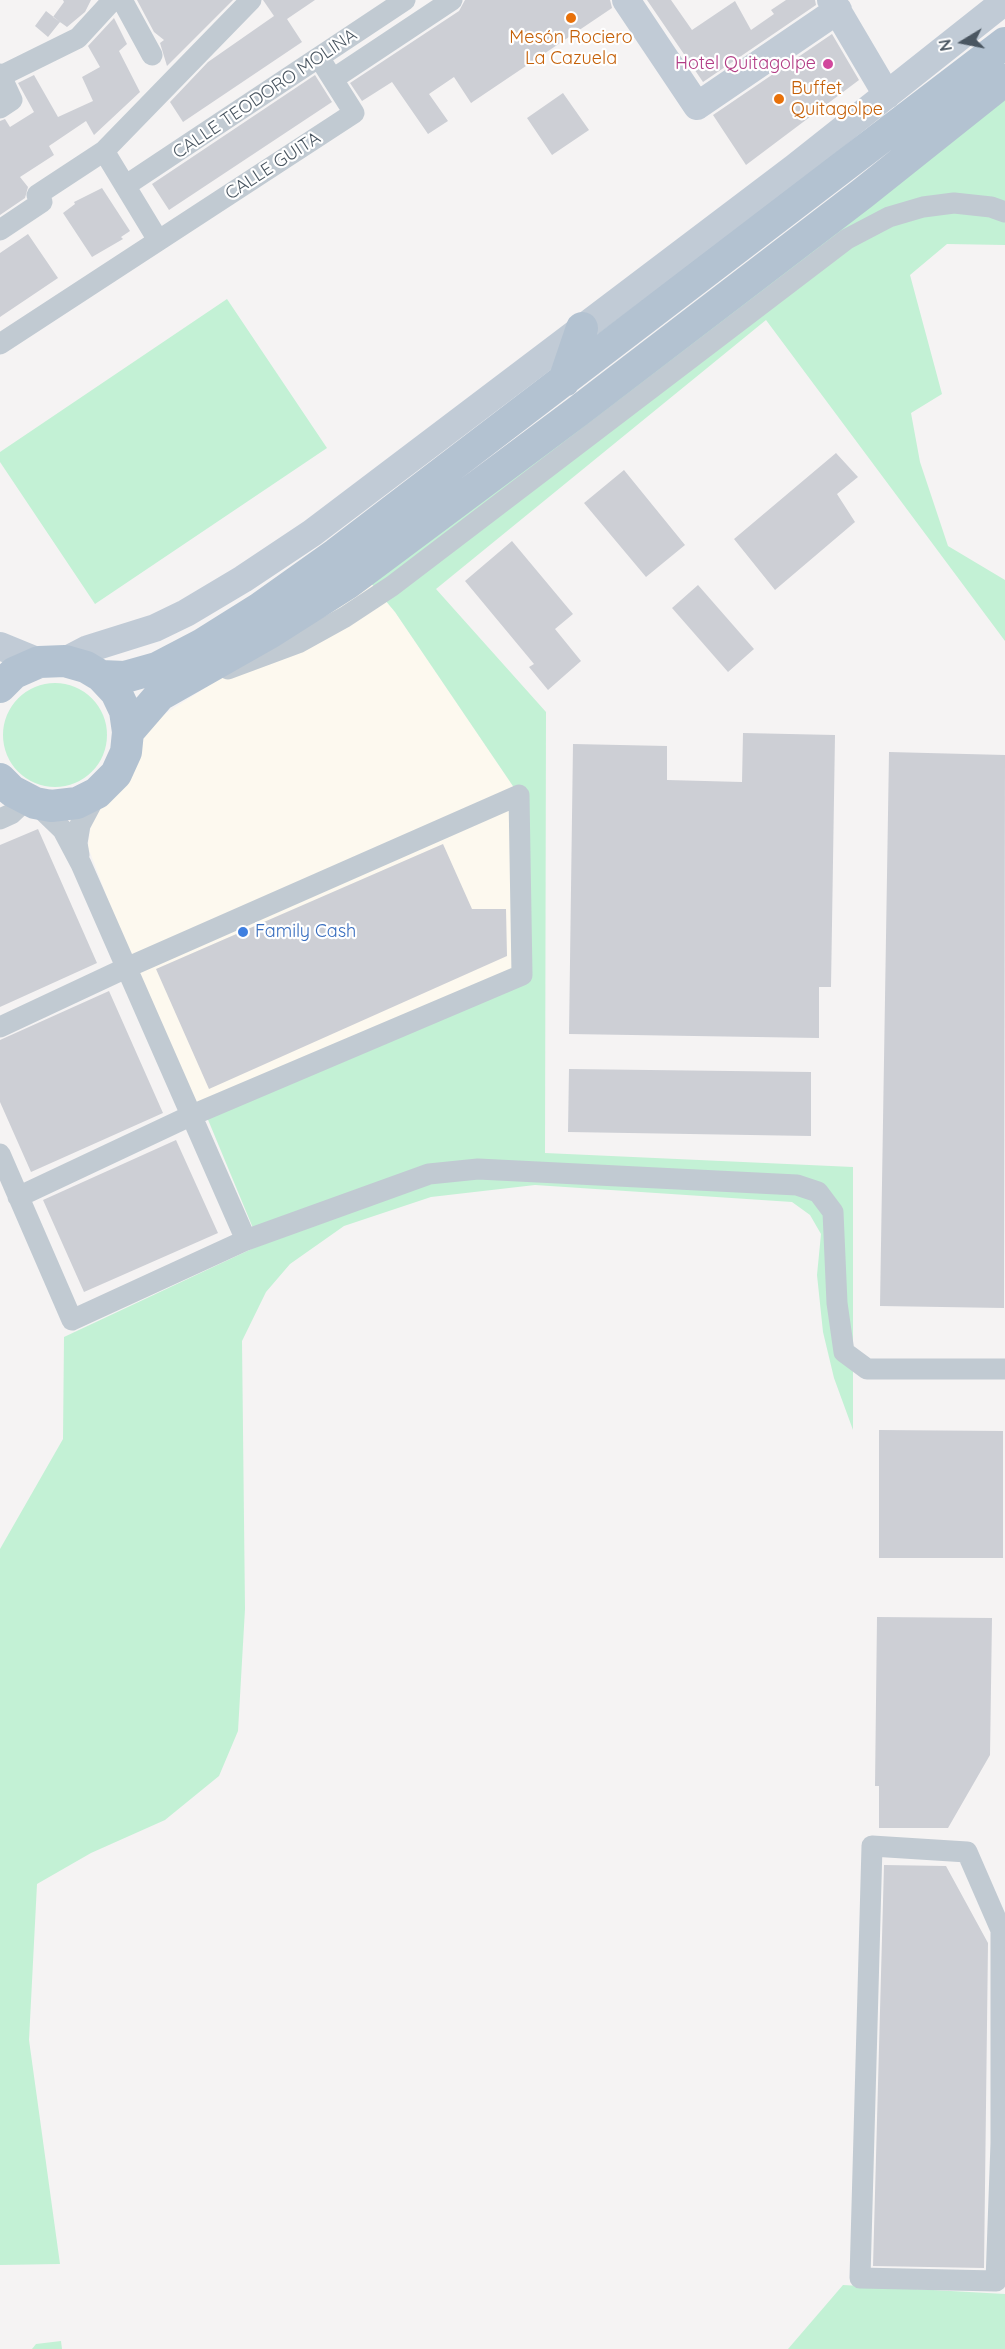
<!DOCTYPE html>
<meta charset="utf-8">
<style>
body{margin:0}
#map{position:relative;width:1005px;height:2349px;overflow:hidden;background:#f5f3f3;font-family:Quicksand,sans-serif}
canvas{display:block}
.north{position:absolute;left:933px;top:12px;width:60px;height:60px;-webkit-text-stroke:4px #fff;paint-order:stroke;rotate:260deg;font-size:16px;font-weight:700;line-height:24px;text-align:center;color:#4a5661}
.north::after{content:'';display:block;margin:auto;width:21px;height:27px;background:#4a5661;clip-path:polygon(50% 0,100% 100%,50% 72%,0 100%)}
</style>
<div id="map">
<canvas width="1005" height="2349"></canvas>
<div class="north">N</div>
</div>
<script>
const ctx = document.querySelector('canvas').getContext('2d');
ctx.lineJoin = 'round';
function fill(path, color) { ctx.fillStyle = color; ctx.fill(path, 'evenodd'); }
const shape = rows => new Path2D(rows.map(r => 'M' + r).join(''));
function stroke(path, color, width, dash) { ctx.strokeStyle = color; ctx.lineWidth = width; ctx.lineCap = dash ? 'butt' : 'round'; ctx.setLineDash(dash || []); ctx.stroke(path); }
function write(font, color, halo, rows, align = 'center') {
  ctx.font = font + ' Quicksand,sans-serif'; ctx.lineWidth = 4.5; ctx.setLineDash([]); ctx.textBaseline = 'middle'; ctx.strokeStyle = halo; ctx.fillStyle = color; for (const [text, x, y, turn = 0] of rows) {
    ctx.save(); ctx.translate(x, y); ctx.rotate((+turn || 0) * Math.PI / 180); ctx.textAlign = isNaN(turn) ? turn : align; if (halo) ctx.strokeText(text, 0, 0); ctx.fillText(text, 0, 0); ctx.restore();
  }
}
fill(shape([
 [370,582,395,612,519,795,522,975,190,1116,88,847,92,816,157,719]
]), '#fdf9ef');
fill(shape([
 [1005,96,1005,245,947,244,910,275,942,394,911,413,920,462,948,546,1005,580,1005,641,766,320,436,589,546,712,545,1153,853,1167,853,1430,834,1378,823,1332,817,1275,821,1234,810,1215,792,1202,535,1185,431,1197,344,1226,290,1264,266,1292,242,1341,245,1609,238,1731,219,1776,165,1820,91,1853,37,1884,29,2040,60,2264,0,2265,0,1549,63,1439,64,1337,260,1245,204,1110,522,975,519,795,395,612,370,582],
 [227,299,327,448,95,604,0,462,0,452],
 '3 735a52 52 0 1 1 104 0a52 52 0 1 1-104 0Z',
 [843,2285,1005,2294,1005,2349,788,2349],
 [61,2341,62,2349,32,2349,36,2344]
]), '#c3f1d5');
fill(shape([
 [63,0,91,0,85,12,67,27,53,17,64,2],
 [137,0,233,0,167,66,160,43,164,40,154,32],
 [263,0,315,0,287,19,302,42,183,122,170,102,208,62,274,16],
 [465,0,610,0,612,8,471,103,454,77,429,94,448,121,428,134,392,82,362,101,350,83,459,11],
 [647,0,671,0,692,30,735,1,751,30,774,14,771,10,786,0,815,0,816,5,703,82],
 [46,11,60,22,48,37,35,26],
 [114,18,127,44,119,51,140,92,94,135,86,121,49,146,54,155,20,177,28,187,25,198,0,215,0,121,5,119,10,127,34,112,18,83,34,75,58,117,93,101,82,77,100,67,88,46],
 [832,34,859,80,746,165,713,115],
 [315,75,332,102,169,210,152,184],
 [563,93,589,130,552,155,527,118],
 [102,188,130,231,121,237,123,239,92,257,63,213,75,204,74,202],
 [28,234,58,278,0,317,0,253],
 [836,453,858,477,837,494,855,522,775,590,734,539],
 [624,470,685,545,646,577,584,503],
 [512,541,573,614,555,629,581,661,548,690,529,667,534,664,465,581],
 [698,585,754,649,728,672,672,608],
 [743,733,835,735,831,987,819,987,819,1038,569,1034,573,744,667,746,667,780,742,782],
 [889,752,1005,755,1004,1308,880,1306],
 [38,829,97,963,0,1007,0,845],
 [443,844,472,909,506,909,507,956,209,1089,156,969],
 [109,991,163,1113,31,1172,0,1102,0,1040],
 [569,1069,811,1072,811,1136,568,1132],
 [176,1140,218,1233,84,1292,43,1200],
 [879,1430,1003,1431,1003,1558,879,1558],
 [877,1617,992,1618,990,1755,948,1828,879,1828,879,1786,875,1786],
 [884,1865,946,1866,988,1943,984,2268,873,2266]
]), '#cdcfd5');
stroke(shape([
 [122,0,152,55],
 [0,74,12,100,0,108],
 [1,76,78,38,113,0],
 [333,79,452,0],
 [104,151,158,240],
 [125,186,405,0],
 [0,230,42,202,37,195,104,151,251,0],
 [0,344,354,113,320,59],
 [228,669,298,643,345,617,392,586,847,239,889,217,923,207,954,203,991,207,1005,212],
 [35,803,63,830,81,864,246,1240],
 [0,819,11,814,27,799],
 [79,855,77,843,80,825,97,793],
 [0,1027,126,968,519,795,522,975,190,1116,18,1197],
 [0,1154,72,1320,246,1240,429,1174,478,1169,797,1185,818,1192,833,1212,837,1303,844,1352,867,1369,1005,1369],
 [872,1846,967,1852,1001,1930,1001,2143,996,2281,860,2278,872,1846]
]), '#c1cad2', 21);
stroke(shape([
 [626,0,697,106,838,10],
 [831,0,887,95],
 [0,646,39,662],
 [65,661,88,649,155,628,186,613,243,579,312,533,793,169,1005,1]
]), '#c1cbd6', 28);
stroke(shape([
 [564,381,582,328],
 [101,676,125,677,157,668,201,645,260,608,336,554,1005,43],
 [0,687,14,673,39,662,65,661,86,667,101,676,116,692,125,711,128,732,126,752,116,774,97,793,77,803,51,806,35,803,12,791,0,779],
 [128,732,160,695,271,632,348,583,577,412,862,194,1005,80]
]), '#b3c2d1', 32);
for (const [x, y, r, color] of [
 [571,18,6,"#e8710a"],
 [828,64,6,"#d1479c"],
 [779,99,6,"#e8710a"],
 [243,932,6,"#3f7fe0"]
]) { const dot = new Path2D(); dot.arc(x, y, r, 0, 2 * Math.PI); ctx.fillStyle = color; ctx.fill(dot); stroke(dot, '#fff', 2); }
write('18px', '#c56008', '#fff', [
 ["Mesón Rociero",571,38],
 ["La Cazuela",571,59],
 ["Buffet",791,89,"left"],
 ["Quitagolpe",791,110,"left"]
]);
write('18px', '#b23c85', '#fff', [
 ["Hotel Quitagolpe",816,64]
], 'right');
write('18px', '#4a5661', '#fff', [
 ["CALLE TEODORO MOLINA",265,94,-34],
 ["CALLE GUITA",273,166,-33]
]);
write('18px', '#366cbe', '#fff', [
 ["Family Cash",255,932]
], 'left');
</script>
